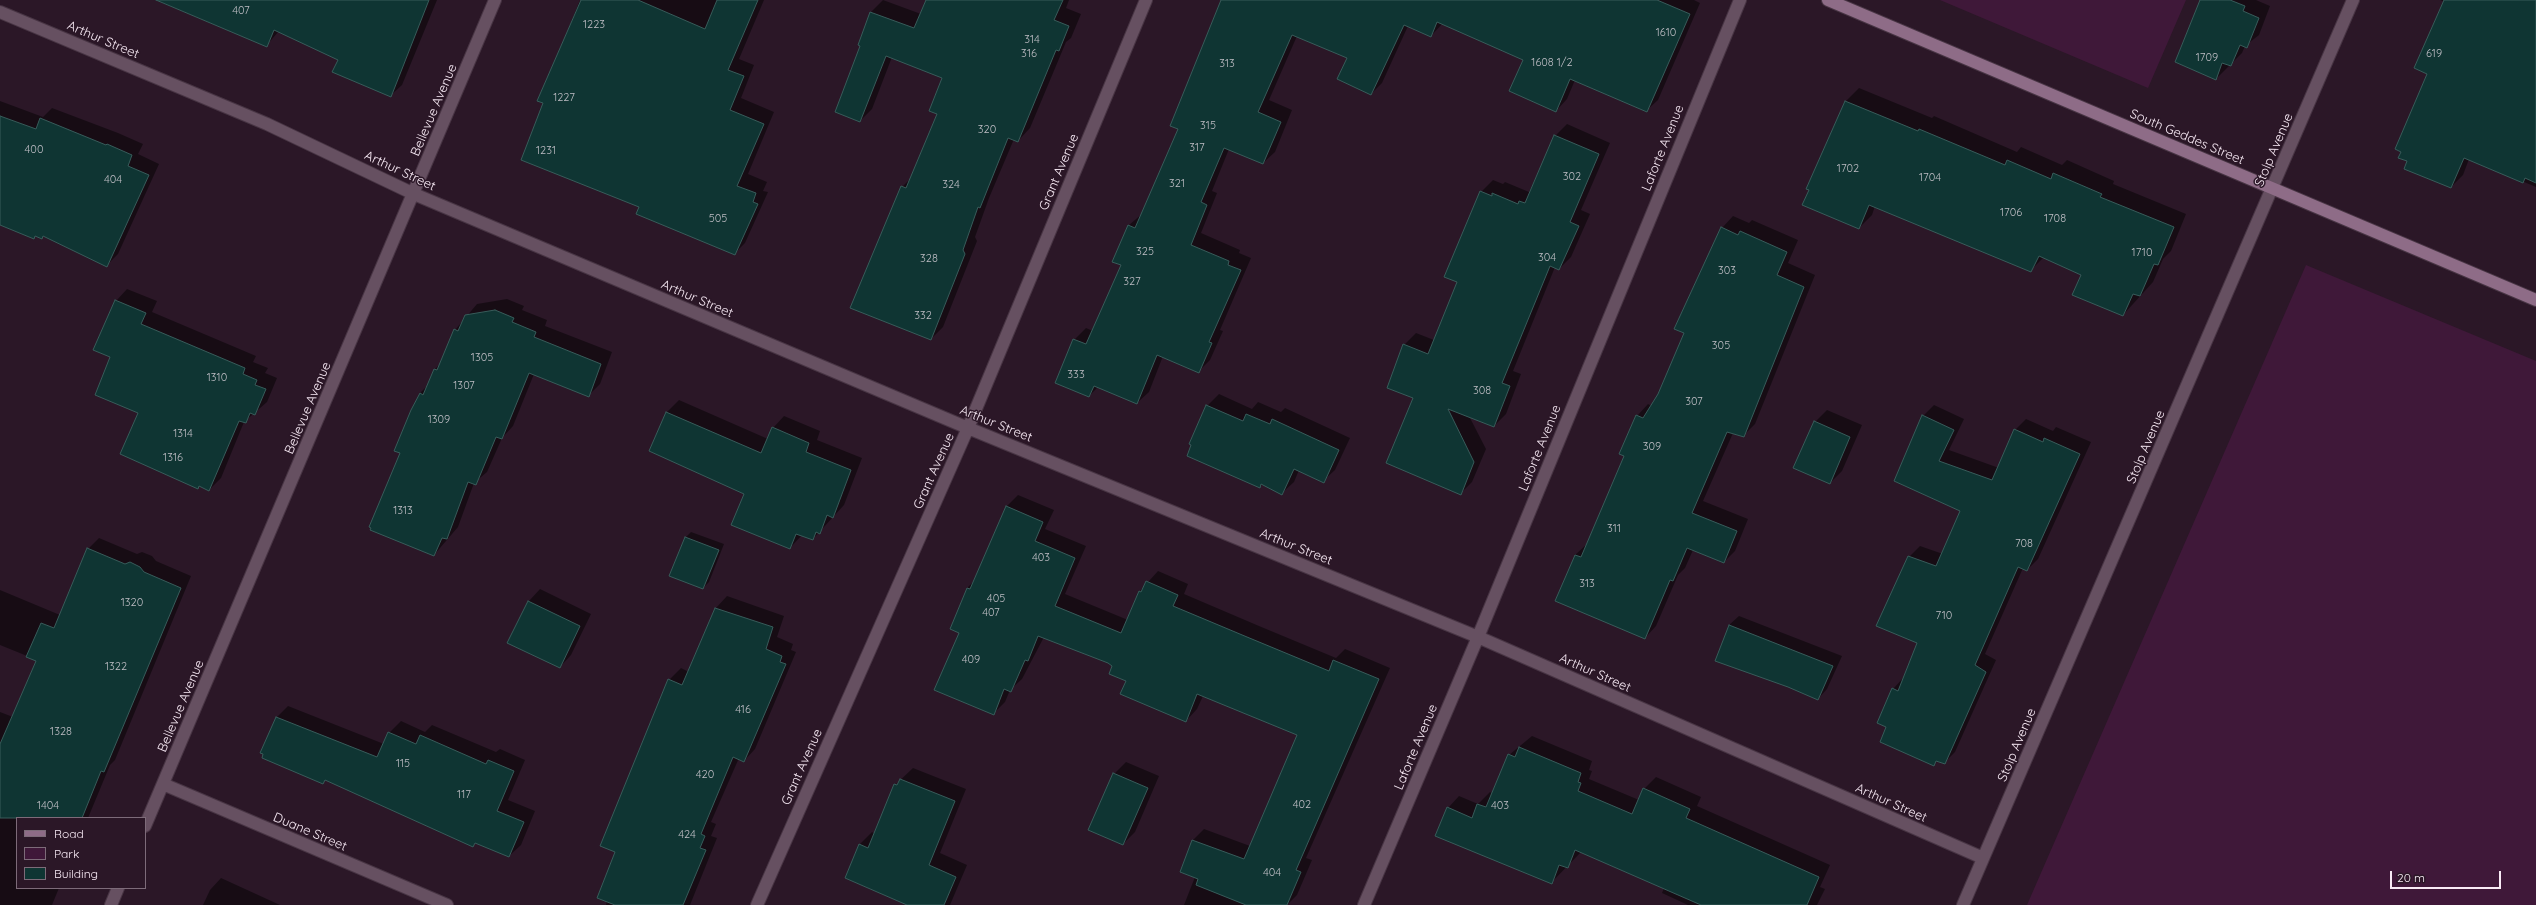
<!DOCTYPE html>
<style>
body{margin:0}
#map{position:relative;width:2536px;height:905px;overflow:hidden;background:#2b1727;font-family:Quicksand,sans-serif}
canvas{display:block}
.legend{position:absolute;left:16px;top:817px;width:130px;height:72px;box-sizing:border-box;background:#2b1727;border:1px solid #7d6b79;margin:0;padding:5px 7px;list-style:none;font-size:12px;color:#f8eaf5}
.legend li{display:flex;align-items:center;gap:8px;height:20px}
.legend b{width:20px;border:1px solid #7d6b79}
.scale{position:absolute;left:2390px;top:871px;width:111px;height:18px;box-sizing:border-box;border:2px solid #f8eaf5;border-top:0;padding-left:5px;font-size:12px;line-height:14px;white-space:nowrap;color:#f8eaf5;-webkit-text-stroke:3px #2b1727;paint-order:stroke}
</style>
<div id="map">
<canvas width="2536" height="905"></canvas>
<ul class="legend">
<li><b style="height:5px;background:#8e6c87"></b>Road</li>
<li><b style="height:11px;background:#3f1839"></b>Park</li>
<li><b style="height:11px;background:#0f3533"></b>Building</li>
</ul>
<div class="scale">20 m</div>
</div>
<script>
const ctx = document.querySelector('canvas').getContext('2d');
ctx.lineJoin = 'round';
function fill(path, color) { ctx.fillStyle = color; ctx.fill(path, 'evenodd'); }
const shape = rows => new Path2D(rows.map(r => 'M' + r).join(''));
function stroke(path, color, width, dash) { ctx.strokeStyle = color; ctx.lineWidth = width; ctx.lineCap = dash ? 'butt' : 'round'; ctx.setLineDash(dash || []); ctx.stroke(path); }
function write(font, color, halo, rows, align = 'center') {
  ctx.font = font + ' Quicksand,sans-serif'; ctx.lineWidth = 3; ctx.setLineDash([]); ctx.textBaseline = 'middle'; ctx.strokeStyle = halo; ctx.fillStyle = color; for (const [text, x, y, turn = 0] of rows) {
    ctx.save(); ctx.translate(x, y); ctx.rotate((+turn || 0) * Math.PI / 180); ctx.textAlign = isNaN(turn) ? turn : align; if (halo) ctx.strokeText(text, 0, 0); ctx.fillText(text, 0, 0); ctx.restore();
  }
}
fill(shape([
 [1940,0,2186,0,2148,88],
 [2306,265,2536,361,2536,905,2027,905]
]), '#3f1839');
fill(shape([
 [160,0,437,0,402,85,390,96,339,59,279,31,266,46,160,2],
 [580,0,764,0,739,59,754,65,741,98,774,112,748,174,767,182,763,191,768,192,745,243,734,254,640,207,544,103,539,101],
 [883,0,921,14,927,0,1069,0,1066,8,1081,14,1071,38,1066,42,1030,128,1018,141,1014,139,989,198,975,237,977,241,943,327,931,339,902,187,912,177,938,113,944,77,892,57,872,109,860,121,861,45,859,44,871,12],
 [1239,0,1694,0,1700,3,1658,100,1646,111,1575,80,1567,99,1556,111,1524,59,1442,24,1431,36,1408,26,1382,83,1371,94,1348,58,1297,36,1269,100,1292,110,1275,152,1263,163,1229,149,1212,191,1217,193,1201,233,1240,250,1239,253,1251,258,1220,330,1223,331,1210,360,1199,371,1163,356,1149,392,1137,403,1098,387,1089,396,1074,340,1086,328,1093,331,1122,265,1113,261,1129,225,1142,214],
 [2201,0,2256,0,2270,6,2259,35,2245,46,2242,53,2216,79],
 [2440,0,2536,0,2536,187,2469,159,2463,175,2451,187,2409,161,2445,2],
 [1859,88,1932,118,1934,116,2017,152,2021,147,2062,165,2067,160,2114,181,2113,184,2186,214,2171,251,2163,259,2153,282,2123,315,2082,274,2044,257,2031,270,1875,206,1872,215,1859,228,1808,188,1846,101],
 [0,101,43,117,52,108,118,133,143,144,138,154,159,164,118,254,107,265,43,236,36,235,34,238,0,224],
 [1567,124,1610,143,1581,210,1590,214,1571,257,1559,269,1555,267,1513,371,1521,374,1506,414,1494,426,1469,416,1486,449,1472,482,1460,494,1414,398,1404,345,1416,333,1434,340,1458,282,1481,192,1493,180,1503,184,1505,182,1529,192,1555,136],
 [1733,216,1749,223,1752,220,1798,240,1788,263,1815,275,1755,424,1743,436,1733,433,1703,501,1748,519,1735,551,1724,562,1693,550,1685,568,1678,575,1656,626,1645,638,1575,555,1587,544,1625,455,1637,416,1648,404,1652,406,1659,395,1685,332,1722,228],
 [127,289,157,301,152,312,256,356,253,362,268,368,265,373,277,378,267,402,244,422,221,478,209,490,200,486,198,488,165,474,140,412,111,357,116,301],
 [507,299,524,306,522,310,547,320,545,326,612,352,600,384,588,396,534,374,513,426,502,438,487,472,474,483,458,527,434,555,401,453,395,450,420,393,428,385,435,369,441,363,455,330,477,304],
 [1219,394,1252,409,1258,402,1281,412,1285,408,1350,438,1335,470,1323,481,1299,470,1294,482,1282,493,1263,484,1260,487,1207,406],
 [679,400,768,439,773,428,784,416,820,431,817,440,862,458,844,505,813,539,802,535,790,548,745,493,650,451,667,412],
 [1934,405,1964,419,1949,450,1999,468,2015,430,2026,419,2053,431,2056,427,2091,442,2038,559,2027,570,2023,568,1985,654,1996,660,1955,752,1944,763,1938,761,1934,764,1887,726,1893,689,1904,677,1918,642,1909,557,1920,546,1943,554,1961,511,1895,481,1923,416],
 [1827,410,1862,425,1842,471,1830,483,1815,422],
 [1018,495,1054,510,1045,529,1086,546,1065,594,1128,620,1140,591,1158,571,1188,584,1184,594,1259,626,1336,658,1345,649,1390,668,1306,858,1312,860,1297,895,1287,905,1184,905,1195,877,1181,872,1193,840,1204,829,1250,846,1298,735,1203,696,1197,709,1186,721,1127,681,1108,662,1044,637,1022,679,1010,690,1005,702,993,714,960,632,967,588,974,581,1007,506],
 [691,532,724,544,709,582,703,588,685,538],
 [99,538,137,554,142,552,152,556,156,561,191,576,115,760,110,765,88,818,17,818,17,888,59,888,52,905,0,905,0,712,13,717,37,660,0,645,0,590,60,615,88,549],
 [540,589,591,614,571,655,560,667,508,642,529,601],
 [727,596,784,616,777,637,793,644,791,650,796,652,755,749,744,761,739,758,711,822,716,824,711,836,717,838,690,905,606,905,616,852,669,680,681,668,689,672,716,608],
 [1739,616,1842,656,1827,689,1818,699,1729,625],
 [288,706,384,744,389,733,401,721,425,732,432,725,496,752,500,749,525,760,508,800,535,811,521,845,509,856,477,842,473,846,326,779,322,783,277,717],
 [1532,736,1592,761,1589,770,1592,771,1589,779,1639,800,1644,789,1656,777,1701,797,1697,806,1830,865,1820,887,1825,889,1817,905,1688,905,1662,893,1664,888,1581,852,1551,883,1448,808,1459,796,1478,804,1490,792,1493,794,1509,755],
 [1126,762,1159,776,1135,832,1123,844,1114,774],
 [913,768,966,789,940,853,967,865,950,905,910,905,846,878,860,844,872,832,875,834,895,785],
 [221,878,280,905,203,905,210,890]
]), '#0007');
const building = shape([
 [156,0,429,0,391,97,332,72,338,60,274,30,267,47,156,0],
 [581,0,638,0,705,29,717,0,758,0,728,70,744,76,730,110,764,124,737,186,756,193,753,202,758,204,735,255,636,214,639,207,521,160,543,103,537,101,581,0],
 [926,0,1063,0,1054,20,1069,26,1059,51,1056,50,1018,142,1008,138,980,208,978,207,963,250,965,254,931,340,850,308,901,186,906,188,937,114,929,111,942,78,886,56,860,122,835,112,860,46,858,45,870,12,914,28,926,0],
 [1221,0,1657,0,1690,14,1647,112,1570,79,1556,112,1509,91,1523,60,1437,22,1431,37,1404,25,1371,95,1337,79,1347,58,1292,35,1258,112,1281,122,1263,164,1224,148,1201,202,1207,205,1191,245,1229,261,1228,265,1241,270,1209,342,1212,343,1199,373,1157,355,1137,404,1094,386,1089,397,1055,383,1073,339,1086,344,1121,265,1112,262,1128,225,1135,228,1178,129,1170,126,1221,0],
 [2200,0,2230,0,2245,6,2243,11,2259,18,2247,48,2240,45,2231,66,2222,63,2216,80,2175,62,2200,0],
 [2444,0,2536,0,2536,183,2525,178,2523,183,2464,158,2451,188,2404,169,2407,161,2398,158,2401,152,2395,149,2427,74,2414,68,2444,0],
 [1845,101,1918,131,1919,129,2005,165,2007,160,2051,179,2053,173,2102,194,2100,197,2174,227,2158,265,2154,264,2140,296,2133,294,2123,316,2072,295,2081,275,2039,256,2031,272,1869,205,1859,229,1802,205,1809,190,1806,189,1845,101],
 [0,116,36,129,40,118,106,145,107,144,132,155,128,166,149,175,107,267,43,236,42,239,35,236,34,239,0,225,0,116],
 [1554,135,1599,154,1570,222,1579,226,1559,270,1550,266,1502,383,1510,386,1494,427,1448,409,1474,462,1461,495,1386,463,1413,398,1387,388,1403,344,1428,354,1457,282,1444,277,1480,191,1492,196,1492,193,1518,204,1519,201,1525,203,1554,135],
 [1721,227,1738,235,1740,231,1787,252,1777,275,1804,287,1744,437,1727,432,1692,513,1737,531,1724,563,1687,548,1673,581,1670,580,1645,639,1555,601,1575,555,1581,557,1624,456,1619,454,1636,415,1643,418,1658,394,1684,333,1674,329,1721,227],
 [115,300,146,313,141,324,245,368,243,374,257,380,255,385,266,389,255,415,250,413,246,423,239,421,209,491,199,486,198,489,120,454,138,413,95,395,110,357,93,350,115,300],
 [495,310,514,318,512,322,536,332,534,337,601,364,589,397,529,373,502,439,496,437,476,485,468,482,447,539,442,538,434,556,370,530,371,528,369,527,400,453,394,451,411,410,420,393,423,395,434,369,437,370,454,329,458,331,465,315,495,310],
 [1206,405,1243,421,1246,414,1270,424,1272,419,1339,450,1324,483,1294,469,1282,495,1261,484,1260,488,1187,456,1191,445,1189,444,1206,405],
 [666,412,761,453,772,427,809,443,806,452,851,470,833,518,827,515,820,534,816,532,813,540,796,534,790,549,731,525,744,494,649,451,666,412],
 [1922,415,1954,430,1939,461,1992,480,2014,429,2043,442,2044,438,2080,454,2027,571,2018,567,1975,665,1986,672,1945,764,1936,761,1934,766,1880,742,1886,727,1877,723,1892,688,1898,691,1917,643,1876,626,1908,556,1936,566,1960,511,1894,481,1922,415],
 [1814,421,1850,437,1830,484,1793,468,1814,421],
 [1006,506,1043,522,1035,541,1075,558,1055,606,1121,633,1139,591,1141,592,1146,581,1178,595,1173,606,1247,637,1329,671,1333,660,1379,679,1296,870,1301,872,1287,905,1246,905,1196,885,1198,879,1180,872,1192,840,1244,859,1297,735,1197,694,1186,722,1120,694,1126,681,1109,674,1112,666,1108,663,1038,636,1028,661,1025,660,1011,692,1004,689,994,715,934,690,959,633,950,629,967,588,970,589,1006,506],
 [685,537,719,550,703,589,669,576,685,537],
 [87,548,125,564,130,562,140,567,144,572,181,588,104,772,101,771,82,818,0,818,0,744,36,661,26,657,41,623,54,628,87,548],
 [528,601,580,626,560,668,507,643,528,601],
 [715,608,773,627,766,649,782,656,780,662,786,664,744,762,733,757,701,834,705,836,700,848,706,850,683,905,615,905,597,898,615,852,600,846,668,679,682,685,715,608],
 [1729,625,1833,666,1818,700,1788,687,1715,661,1729,625],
 [276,717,377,757,388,732,416,744,420,735,486,764,488,760,514,771,497,811,524,822,509,857,475,843,473,847,325,780,323,784,262,758,263,754,260,753,276,717],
 [1519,747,1581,773,1578,782,1581,783,1578,791,1632,814,1643,788,1690,809,1686,818,1819,877,1807,905,1701,905,1575,850,1568,868,1559,865,1552,884,1435,836,1447,807,1472,818,1477,804,1486,807,1508,754,1515,757,1519,747],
 [1113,773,1148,788,1123,845,1088,830,1113,773],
 [900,779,955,801,929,865,956,877,944,905,907,905,845,878,859,844,868,848,894,784,897,785,900,779]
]);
fill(building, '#0f3533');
stroke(building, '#385c5a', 1);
const street = shape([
 [0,12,267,124,414,194,968,428,1478,637,1983,858],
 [163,784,447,905],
 [145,826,495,0],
 [111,905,118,888],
 [757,905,968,428,1146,0],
 [1364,905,1478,637,1740,0],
 [1963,905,2353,0]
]);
const secondary = shape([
 [1828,0,2536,300]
]);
stroke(street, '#483544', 14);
stroke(secondary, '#483544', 14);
stroke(street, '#665061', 12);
stroke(secondary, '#8e6c87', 12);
write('11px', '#bebdc4', null, [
 ["407",241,11],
 ["1223",594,25],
 ["1610",1666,33],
 ["314",1032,40],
 ["316",1029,54],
 ["619",2434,54],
 ["1709",2207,58],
 ["1608 1/2",1552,63],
 ["313",1227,64],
 ["1227",564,98],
 ["315",1208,126],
 ["320",987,130],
 ["317",1197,148],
 ["400",34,150],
 ["1231",546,151],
 ["1702",1848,169],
 ["302",1572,177],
 ["1704",1930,178],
 ["404",113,180],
 ["321",1177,184],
 ["324",951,185],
 ["1706",2011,213],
 ["505",718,219],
 ["1708",2055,219],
 ["325",1145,252],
 ["1710",2142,253],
 ["304",1547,258],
 ["328",929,259],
 ["303",1727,271],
 ["327",1132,282],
 ["332",923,316],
 ["305",1721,346],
 ["1305",482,358],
 ["333",1076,375],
 ["1310",217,378],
 ["1307",464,386],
 ["308",1482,391],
 ["307",1694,402],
 ["1309",439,420],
 ["1314",183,434],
 ["309",1652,447],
 ["1316",173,458],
 ["1313",403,511],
 ["311",1614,529],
 ["708",2024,544],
 ["403",1041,558],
 ["313",1587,584],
 ["405",996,599],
 ["1320",132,603],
 ["407",991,613],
 ["710",1944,616],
 ["409",971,660],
 ["1322",116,667],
 ["416",743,710],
 ["1328",61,732],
 ["115",403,764],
 ["420",705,775],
 ["117",464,795],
 ["402",1302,805],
 ["1404",48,806],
 ["403",1500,806],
 ["424",687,835],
 ["404",1272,873]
]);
write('13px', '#f8eaf5', '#2b1727', [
 ["Arthur Street",103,40,23],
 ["Bellevue Avenue",434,110,-67],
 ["South Geddes Street",2187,137,23],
 ["Laforte Avenue",1663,148,-68],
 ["Stolp Avenue",2274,150,-67],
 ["Arthur Street",400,171,25],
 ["Grant Avenue",1059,172,-67],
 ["Arthur Street",697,299,23],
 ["Bellevue Avenue",308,408,-67],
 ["Arthur Street",996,424,22],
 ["Stolp Avenue",2146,447,-67],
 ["Laforte Avenue",1540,448,-68],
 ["Grant Avenue",934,471,-66],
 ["Arthur Street",1296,547,22],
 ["Arthur Street",1595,673,24],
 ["Bellevue Avenue",181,706,-67],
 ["Stolp Avenue",2017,745,-67],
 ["Laforte Avenue",1416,747,-67],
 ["Grant Avenue",802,767,-66],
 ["Arthur Street",1891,803,24],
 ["Duane Street",310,832,23]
]);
</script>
